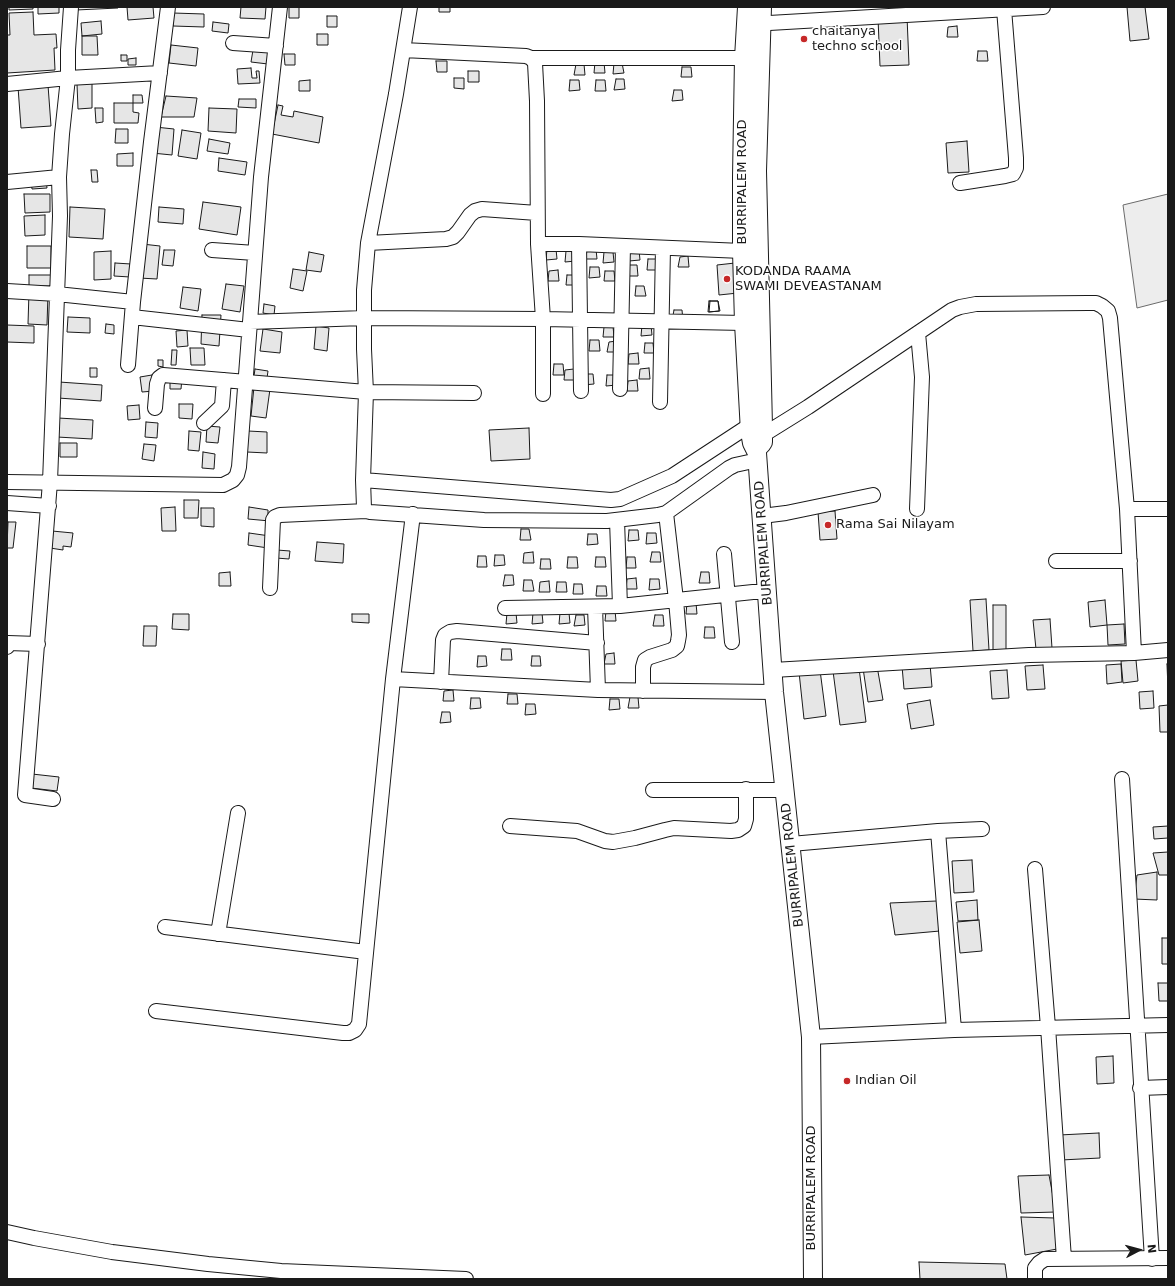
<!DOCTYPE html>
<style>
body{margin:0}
#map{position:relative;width:1175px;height:1286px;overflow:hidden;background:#fff;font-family:"DejaVu Sans",sans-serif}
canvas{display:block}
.frame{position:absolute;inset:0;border:8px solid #1a1a1a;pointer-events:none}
.north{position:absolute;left:1119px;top:1230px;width:40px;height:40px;-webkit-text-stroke:3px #fff;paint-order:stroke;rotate:84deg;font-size:11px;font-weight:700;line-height:16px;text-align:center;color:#1a1a1a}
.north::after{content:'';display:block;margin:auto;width:14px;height:18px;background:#1a1a1a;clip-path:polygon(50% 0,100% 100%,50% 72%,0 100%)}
</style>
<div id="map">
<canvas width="1175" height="1286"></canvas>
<div class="frame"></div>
<div class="north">N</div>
</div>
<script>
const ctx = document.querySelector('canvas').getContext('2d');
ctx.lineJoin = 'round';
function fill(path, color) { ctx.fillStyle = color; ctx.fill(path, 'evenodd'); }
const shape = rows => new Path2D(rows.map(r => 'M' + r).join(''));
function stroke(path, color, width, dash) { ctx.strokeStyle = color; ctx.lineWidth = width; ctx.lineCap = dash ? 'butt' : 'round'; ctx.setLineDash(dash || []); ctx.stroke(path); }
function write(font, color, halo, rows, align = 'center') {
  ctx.font = font + ' "DejaVu Sans",sans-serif'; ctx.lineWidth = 3; ctx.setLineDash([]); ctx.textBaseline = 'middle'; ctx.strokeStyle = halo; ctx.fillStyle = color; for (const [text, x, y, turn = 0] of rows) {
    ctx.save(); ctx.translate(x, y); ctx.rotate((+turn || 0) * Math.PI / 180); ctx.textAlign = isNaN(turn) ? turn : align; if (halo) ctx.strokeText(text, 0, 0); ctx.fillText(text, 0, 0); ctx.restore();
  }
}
const green = shape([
 [1168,194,1168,300,1137,308,1123,205,1168,194]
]);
fill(green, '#ededed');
stroke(green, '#6a6a6a', 1);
const building = shape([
 [9,7,33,7,33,9,9,10,9,7],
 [38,7,59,7,59,13,38,14,38,7],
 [76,7,118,7,118,8,76,10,76,7],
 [127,7,153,7,154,18,128,20,127,7],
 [241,7,266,7,265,19,240,18,241,7],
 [289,7,299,7,299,18,289,18,289,7],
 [439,7,450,7,450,12,439,12,439,7],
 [1127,7,1145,7,1149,39,1130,41,1127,7],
 [33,12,34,35,56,34,57,48,54,48,55,70,7,73,7,35,10,35,9,13,33,12],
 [173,13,204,14,204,27,173,26,173,13],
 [327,16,337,16,337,27,327,27,327,16],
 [907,16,909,65,880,66,878,18,907,16],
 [101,21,102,34,82,36,81,23,101,21],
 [213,22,229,24,228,33,212,31,213,22],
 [957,26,958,37,947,37,948,27,957,26],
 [317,34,328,34,328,45,317,45,317,34],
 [82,36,97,36,98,55,82,55,82,36],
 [171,45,198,48,196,66,169,63,171,45],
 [253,50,269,52,268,64,251,62,253,50],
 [978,51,987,51,988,61,977,61,978,51],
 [284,54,295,54,295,65,285,65,284,54],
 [121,55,127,55,127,61,121,61,121,55],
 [136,58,136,65,128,65,128,59,136,58],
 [436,61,447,61,447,72,437,72,436,61],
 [595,62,604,62,605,73,594,73,595,62],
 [614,63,622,63,624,73,613,74,614,63],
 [576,64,584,64,585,75,574,75,576,64],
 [682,67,691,67,692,77,681,77,682,67],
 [251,68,252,78,257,78,256,71,259,71,260,83,238,84,237,69,251,68],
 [468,71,479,71,479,82,468,82,468,71],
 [454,78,464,78,464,89,454,88,454,78],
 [616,79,624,79,625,89,614,90,616,79],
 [310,80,310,91,299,91,299,81,310,80],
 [570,80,579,80,580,90,569,91,570,80],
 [596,80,605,80,606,91,595,91,596,80],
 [92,83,92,108,78,109,77,84,92,83],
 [48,85,51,126,21,128,18,87,48,85],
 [674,90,682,90,683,100,672,101,674,90],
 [133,95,142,95,143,103,133,103,133,95],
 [166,96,197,98,194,117,161,117,166,96],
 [239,99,256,99,256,108,238,107,239,99],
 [114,103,133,103,133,112,139,113,138,123,114,123,114,103],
 [278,105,283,106,281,115,293,117,294,111,323,117,319,143,272,134,278,105],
 [95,108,103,108,103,122,96,123,95,108],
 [209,108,237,109,236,133,208,131,209,108],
 [155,127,174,129,172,155,152,153,155,127],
 [116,129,128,129,128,143,115,143,116,129],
 [182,130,201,133,197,159,178,156,182,130],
 [209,139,230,143,228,154,207,151,209,139],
 [967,141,969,172,948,173,946,143,967,141],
 [133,153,133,166,117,166,117,154,133,153],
 [219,158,247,162,245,175,218,171,219,158],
 [91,170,97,170,98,182,92,182,91,170],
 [46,180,47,188,32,189,31,181,46,180],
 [24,194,50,194,50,212,25,213,24,194],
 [203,202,241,207,237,235,199,229,203,202],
 [70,207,105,209,103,239,69,237,70,207],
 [159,207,184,209,183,224,158,222,159,207],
 [45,215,45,235,25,236,24,216,45,215],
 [142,244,160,246,157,279,139,278,142,244],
 [27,246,51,246,51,268,27,268,27,246],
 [547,249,556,249,557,259,546,260,547,249],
 [587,249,596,249,597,259,586,259,587,249],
 [164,250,175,250,173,266,162,265,164,250],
 [630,250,639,250,640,260,629,261,630,250],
 [111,251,111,279,94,280,94,252,111,251],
 [566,251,575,251,576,261,565,262,566,251],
 [309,252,324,255,321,272,306,270,309,252],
 [604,252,613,252,614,262,603,263,604,252],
 [688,256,689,267,678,267,680,257,688,256],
 [648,259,657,259,658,270,647,270,648,259],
 [115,263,131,264,130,277,114,276,115,263],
 [735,263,738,293,719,295,717,265,735,263],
 [629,265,637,265,638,276,628,276,629,265],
 [590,267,599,267,600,277,589,278,590,267],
 [293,269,307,271,303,291,290,288,293,269],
 [558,270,559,281,548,281,549,271,558,270],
 [605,271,614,271,615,281,604,281,605,271],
 [29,275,52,275,52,286,29,286,29,275],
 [567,275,575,275,577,285,566,285,567,275],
 [226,284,244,286,240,312,222,309,226,284],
 [636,286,644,286,646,296,635,296,636,286],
 [183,287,201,289,198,311,180,308,183,287],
 [29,292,48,293,47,325,28,324,29,292],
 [709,301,718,301,719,311,708,312,709,301],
 [710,301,718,301,720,311,709,312,710,301],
 [264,304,275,306,274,315,263,313,264,304],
 [674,310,682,310,683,321,672,321,674,310],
 [202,315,221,315,219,346,201,344,202,315],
 [68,317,90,318,90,333,67,332,68,317],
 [106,324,114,325,114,334,105,333,106,324],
 [7,325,34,326,34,343,7,342,7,325],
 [642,325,651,325,652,335,641,336,642,325],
 [316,326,329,328,327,351,314,349,316,326],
 [613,326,614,337,603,337,604,327,613,326],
 [263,329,282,332,280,353,260,351,263,329],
 [187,330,188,346,177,347,176,331,187,330],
 [590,340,599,340,600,351,589,351,590,340],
 [617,341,618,352,607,352,609,342,617,341],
 [645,343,653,343,654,353,644,353,645,343],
 [190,348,204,348,205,365,191,365,190,348],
 [172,350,177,350,176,365,171,365,172,350],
 [638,353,639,364,628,364,629,354,638,353],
 [158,360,163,360,163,367,158,366,158,360],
 [554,364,563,364,564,375,553,375,554,364],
 [90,368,97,368,97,377,90,377,90,368],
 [649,368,650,379,639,379,640,369,649,368],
 [255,369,268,371,267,378,254,376,255,369],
 [574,369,575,380,564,380,565,370,574,369],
 [584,374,593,374,594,384,583,385,584,374],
 [152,375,154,391,142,392,140,377,152,375],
 [607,375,616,375,617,385,606,386,607,375],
 [170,377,182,378,181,389,170,389,170,377],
 [637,380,638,391,627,391,628,381,637,380],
 [59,382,102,385,101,401,58,398,59,382],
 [254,387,270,389,266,418,251,416,254,387],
 [179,404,193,404,192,419,179,418,179,404],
 [139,405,140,419,128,420,127,406,139,405],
 [58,418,93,420,92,439,57,437,58,418],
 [146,422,158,423,157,438,145,437,146,422],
 [207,426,220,427,218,443,206,442,207,426],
 [529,428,530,459,491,461,489,430,529,428],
 [189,431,201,432,199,451,188,450,189,431],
 [248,431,267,432,267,453,247,452,248,431],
 [60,443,77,443,77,457,60,457,60,443],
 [144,444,156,445,154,461,142,459,144,444],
 [203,452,215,454,214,469,202,468,203,452],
 [184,500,199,500,198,518,184,518,184,500],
 [175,507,176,531,162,531,161,508,175,507],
 [249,507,268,510,268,515,271,515,270,521,248,519,249,507],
 [201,508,214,508,214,527,201,526,201,508],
 [835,511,837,539,820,540,818,512,835,511],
 [8,522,16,522,13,548,7,548,8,522],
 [521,529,529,529,531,540,520,540,521,529],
 [629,530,638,530,639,540,628,541,629,530],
 [52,531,73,533,71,547,63,546,63,550,50,548,52,531],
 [249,533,270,536,268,548,248,545,249,533],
 [647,533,656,533,657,543,646,544,647,533],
 [588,534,597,534,598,544,587,545,588,534],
 [317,542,344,544,343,563,315,561,317,542],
 [277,550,290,551,289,559,276,558,277,550],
 [533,552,534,563,523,563,524,553,533,552],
 [652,552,660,552,661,562,650,562,652,552],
 [495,555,504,555,505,565,494,566,495,555],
 [478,556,486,556,487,567,477,567,478,556],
 [568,557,577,557,578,568,567,568,568,557],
 [596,557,605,557,606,567,595,567,596,557],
 [627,557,635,557,636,568,626,568,627,557],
 [541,559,550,559,551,569,540,569,541,559],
 [230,572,231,586,219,586,219,573,230,572],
 [701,572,709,572,710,583,699,583,701,572],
 [505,575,513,575,514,585,503,586,505,575],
 [636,578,637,589,626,589,627,579,636,578],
 [650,579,659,579,660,589,649,590,650,579],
 [524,580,532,580,534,591,523,591,524,580],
 [549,581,550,592,539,592,540,582,549,581],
 [557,582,566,582,567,592,556,592,557,582],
 [574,584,582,584,583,594,573,594,574,584],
 [597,586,606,586,607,596,596,596,597,586],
 [986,599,989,650,973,651,970,600,986,599],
 [1105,600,1107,625,1090,627,1088,602,1105,600],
 [687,603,696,603,697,614,686,614,687,603],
 [993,605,1006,605,1006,654,993,653,993,605],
 [615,610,616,621,605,621,606,611,615,610],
 [507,613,516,613,517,623,506,624,507,613],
 [533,613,542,613,543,623,532,624,533,613],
 [560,613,569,613,570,623,559,624,560,613],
 [173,614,189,614,189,630,172,629,173,614],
 [352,614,369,614,369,623,352,622,352,614],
 [576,615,584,615,585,625,574,626,576,615],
 [655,615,663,615,664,626,653,626,655,615],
 [1050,619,1052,648,1036,649,1033,620,1050,619],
 [1124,624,1125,644,1108,645,1107,625,1124,624],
 [144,626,157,626,156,646,143,646,144,626],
 [705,627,714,627,715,638,704,638,705,627],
 [502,649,511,649,512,660,501,660,502,649],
 [614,653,615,664,604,664,606,654,614,653],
 [478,656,486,656,487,666,477,667,478,656],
 [532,656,540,656,541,666,531,666,532,656],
 [1136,660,1138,681,1123,683,1121,661,1136,660],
 [930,664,932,687,904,689,902,666,930,664],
 [1121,664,1122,682,1107,684,1106,665,1121,664],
 [1167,664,1168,664,1168,689,1167,664],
 [1043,665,1045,689,1027,690,1025,666,1043,665],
 [877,666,883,700,868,702,863,668,877,666],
 [859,668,866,722,840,725,833,671,859,668],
 [820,670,826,716,804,719,799,672,820,670],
 [1007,670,1009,698,992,699,990,671,1007,670],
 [453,690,454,701,443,701,444,691,453,690],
 [1153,691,1154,708,1140,709,1139,692,1153,691],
 [508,694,517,694,518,704,507,704,508,694],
 [630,697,638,697,639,708,628,708,630,697],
 [471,698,480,698,481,708,470,709,471,698],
 [610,699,619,699,620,709,609,710,610,699],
 [930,700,934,725,911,729,907,704,930,700],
 [526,704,535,704,536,714,525,715,526,704],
 [1168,705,1168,732,1160,732,1159,706,1168,705],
 [442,712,450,712,451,722,440,723,442,712],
 [32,774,59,777,57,791,31,788,32,774],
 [1168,826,1168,838,1154,839,1153,827,1168,826],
 [1168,852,1168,875,1159,875,1153,853,1168,852],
 [972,860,974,892,954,893,952,861,972,860],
 [1157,872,1157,900,1134,899,1137,875,1157,872],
 [977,900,978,920,958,921,956,902,977,900],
 [937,901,940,931,895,935,890,903,937,901],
 [979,920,982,951,960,953,957,922,979,920],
 [1162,938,1168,938,1168,964,1162,964,1162,938],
 [1158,983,1168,983,1168,1001,1159,1001,1158,983],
 [1113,1056,1114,1083,1097,1084,1096,1057,1113,1056],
 [1099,1133,1100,1158,1061,1160,1059,1135,1099,1133],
 [1049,1175,1056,1212,1021,1213,1018,1176,1049,1175],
 [1021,1217,1055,1218,1057,1249,1025,1255,1021,1217],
 [919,1262,1005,1264,1007,1279,920,1279,919,1262]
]);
fill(building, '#e6e6e6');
stroke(building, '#1a1a1a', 1);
const minor = shape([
 [410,7,396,94,368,243,364,290,364,349,366,392,363,480,364,508,366,511,370,512,484,520,607,521,658,515,666,513,729,468,735,465,758,460],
 [752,24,1043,7],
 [233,43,276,46],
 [403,50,526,56,531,58,535,63,537,101,538,244,543,319,543,394],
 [531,58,744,58],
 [7,84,68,78,160,73],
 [7,182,59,177],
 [960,183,1005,176,1013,174,1016,168,1016,158,1004,9],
 [368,243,446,239,453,237,458,232,470,215,475,211,482,209,537,213],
 [538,244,579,244,742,251],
 [579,244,581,391],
 [212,250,255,253],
 [7,291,57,294,133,302],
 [132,317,249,330],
 [250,322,364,318,543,319,744,323],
 [128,365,133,302,151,142,168,7],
 [620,389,623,246],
 [660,402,663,248],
 [155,408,157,384,159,378,163,375,366,392,474,393],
 [204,423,222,406,224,380],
 [763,435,808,407,952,310,960,307,976,304,1088,303,1096,303,1102,306,1108,311,1110,318,1127,509,1134,653],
 [363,480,611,500,620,499,672,476,750,425],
 [7,482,223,485,233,480,237,475,239,467,261,177,280,7],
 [7,503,49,506],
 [917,509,922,377,918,333],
 [1127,509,1168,509],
 [762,516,786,513,873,495],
 [617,520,620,606],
 [724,554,732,642],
 [1056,561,1130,561],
 [270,588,273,520,275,517,280,515,366,511],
 [595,607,598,690],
 [505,608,620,606,753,592,767,592],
 [7,647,8,643,38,644],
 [773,670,1029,655,1134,653,1168,650],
 [393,679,598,690,774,692],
 [441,682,443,640,445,635,450,632,457,631,597,643],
 [643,691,643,667,645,660,650,657,672,650,677,646,678,641,679,635,676,600,666,513],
 [1122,779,1152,1259],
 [653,790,785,790],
 [53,799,25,795,50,482,60,216,59,177,62,134,68,78,68,50,71,7],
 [510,826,577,831,605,841,613,842,635,838,665,830,674,828,731,831,738,830,744,826,746,819,746,789],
 [938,831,954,1030],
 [791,844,938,831,982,829],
 [1035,869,1048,1027,1064,1259],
 [165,927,366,952],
 [218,934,238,813],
 [156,1011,343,1033,349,1033,355,1030,359,1024,393,679,413,514],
 [811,1037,954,1030,1168,1025],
 [1140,1088,1168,1087],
 [7,1232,34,1238,112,1252,208,1264,281,1271,466,1279],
 [1035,1279,1035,1268,1039,1263,1045,1259,1168,1258]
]);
const major = shape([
 [747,7,744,58,742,177,742,251,744,323,750,432,752,443,757,453,774,692,811,1037,813,1279],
 [761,445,763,442,763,427,757,171,762,7]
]);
stroke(minor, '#1a1a1a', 16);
stroke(major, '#1a1a1a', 20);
stroke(minor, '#fff', 14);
stroke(major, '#fff', 18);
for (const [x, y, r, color] of [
 [804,39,4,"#c62828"],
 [727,279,4,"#c62828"],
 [828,525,4,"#c62828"],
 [847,1081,4,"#c62828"]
]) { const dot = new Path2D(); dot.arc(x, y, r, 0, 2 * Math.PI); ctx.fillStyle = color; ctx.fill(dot); stroke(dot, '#fff', 1.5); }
write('13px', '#1a1a1a', '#fff', [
 ["chaitanya",812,32],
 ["techno school",812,47],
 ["KODANDA RAAMA",735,272],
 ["SWAMI DEVEASTANAM",735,287],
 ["Rama Sai Nilayam",836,525],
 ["Indian Oil",855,1081]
], 'left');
write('13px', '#1a1a1a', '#fff', [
 ["BURRIPALEM ROAD",743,182,-90],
 ["BURRIPALEM ROAD",764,543,-94],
 ["BURRIPALEM ROAD",793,865,-96],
 ["BURRIPALEM ROAD",812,1188,-90]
]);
</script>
